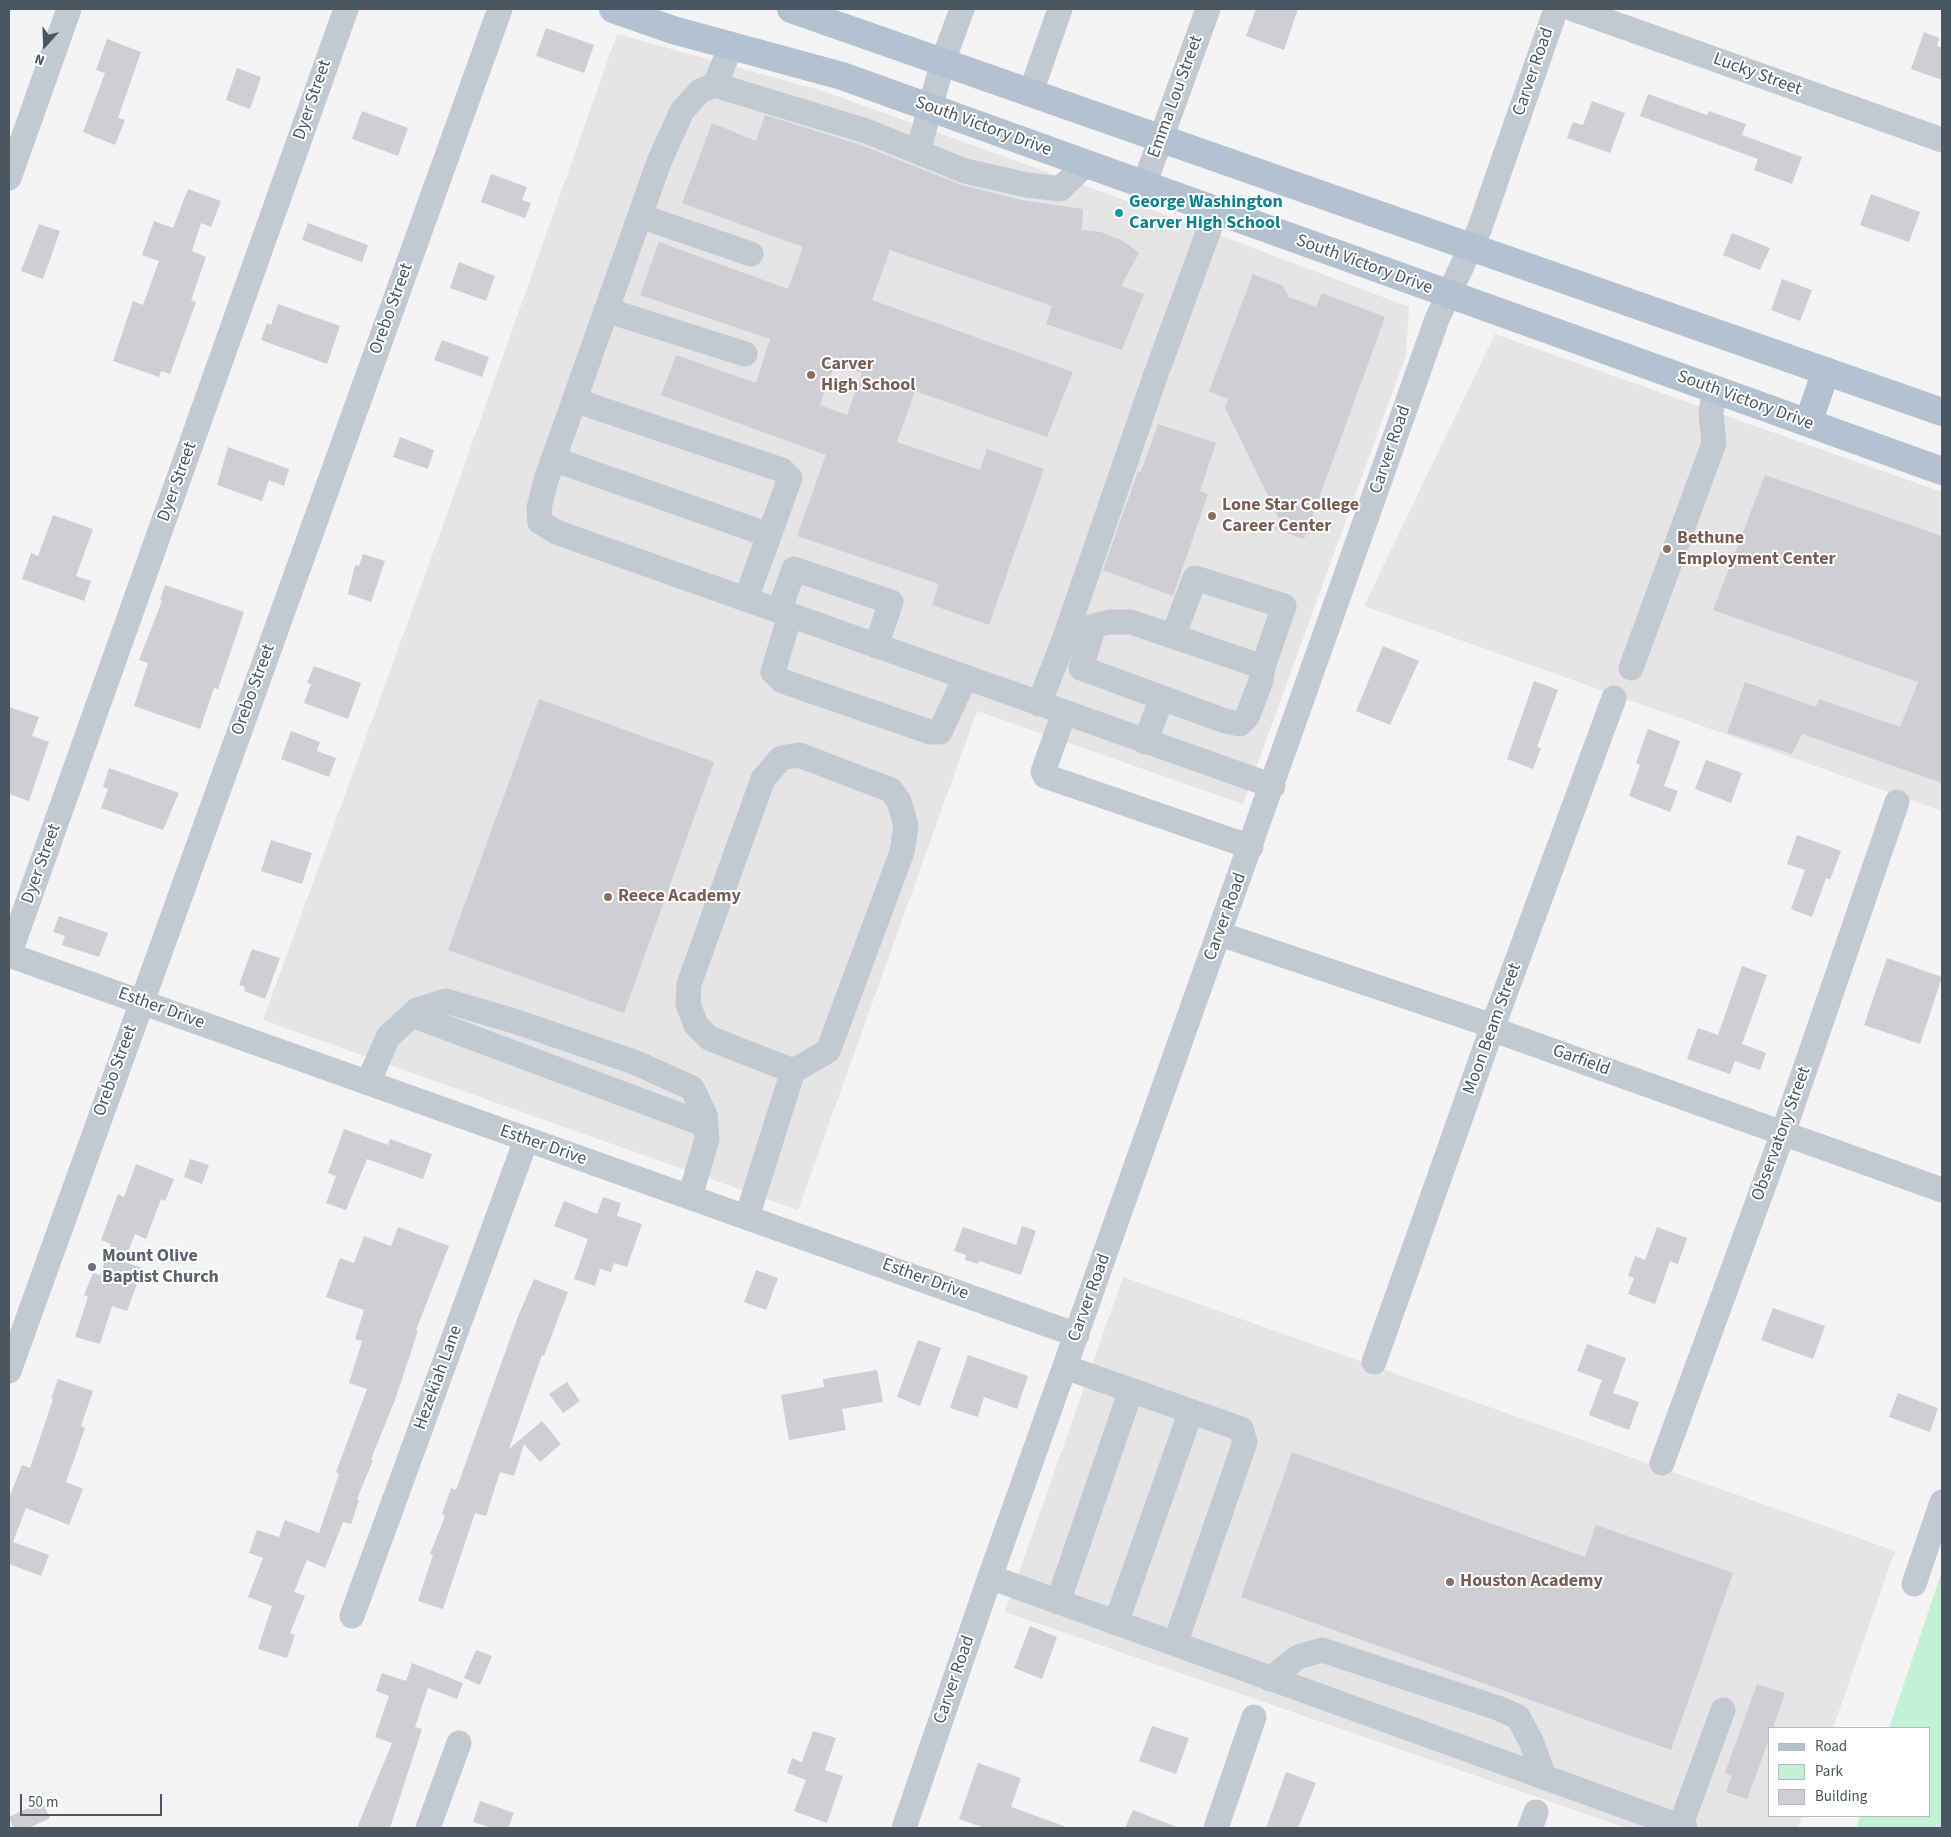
<!DOCTYPE html>
<style>
body{margin:0}
#map{position:relative;width:1951px;height:1837px;overflow:hidden;background:#f5f3f3;font-family:"Source Sans 3",sans-serif}
canvas{display:block}
.frame{position:absolute;inset:0;border:10px solid #4a5661;pointer-events:none}
.legend{position:absolute;left:1768px;top:1727px;width:162px;height:90px;box-sizing:border-box;background:#fff;border:1px solid #b7bbc0;margin:0;padding:6px 9px;list-style:none;font-size:15px;color:#4a5661}
.legend li{display:flex;align-items:center;gap:10px;height:25px}
.legend b{width:25px;border:1px solid #b7bbc0}
.north{position:absolute;left:20px;top:20px;width:50px;height:50px;-webkit-text-stroke:4px #fff;paint-order:stroke;rotate:200deg;font-size:14px;font-weight:700;line-height:20px;text-align:center;color:#4a5661}
.north::after{content:'';display:block;margin:auto;width:18px;height:22px;background:#4a5661;clip-path:polygon(50% 0,100% 100%,50% 72%,0 100%)}
.scale{position:absolute;left:20px;top:1794px;width:142px;height:22px;box-sizing:border-box;border:2px solid #4a5661;border-top:0;padding-left:6px;font-size:15px;line-height:18px;white-space:nowrap;color:#4a5661;-webkit-text-stroke:4px #fff;paint-order:stroke}
</style>
<div id="map">
<canvas width="1951" height="1837"></canvas>
<div class="frame"></div>
<ul class="legend">
<li><b style="height:6px;background:#b3c2d1"></b>Road</li>
<li><b style="height:14px;background:#c3f1d5"></b>Park</li>
<li><b style="height:14px;background:#cdcfd5"></b>Building</li>
</ul>
<div class="north">N</div>
<div class="scale">50 m</div>
</div>
<script>
const ctx = document.querySelector('canvas').getContext('2d');
ctx.lineJoin = 'round';
function fill(path, color) { ctx.fillStyle = color; ctx.fill(path, 'evenodd'); }
const shape = rows => new Path2D(rows.map(r => 'M' + r).join(''));
function stroke(path, color, width, dash) { ctx.strokeStyle = color; ctx.lineWidth = width; ctx.lineCap = dash ? 'butt' : 'round'; ctx.setLineDash(dash || []); ctx.stroke(path); }
function write(font, color, halo, rows, align = 'center') {
  ctx.font = font + ' "Source Sans 3",sans-serif'; ctx.lineWidth = 4; ctx.setLineDash([]); ctx.textBaseline = 'middle'; ctx.strokeStyle = halo; ctx.fillStyle = color; for (const [text, x, y, turn = 0] of rows) {
    ctx.save(); ctx.translate(x, y); ctx.rotate((+turn || 0) * Math.PI / 180); ctx.textAlign = isNaN(turn) ? turn : align; if (halo) ctx.strokeText(text, 0, 0); ctx.fillText(text, 0, 0); ctx.restore();
  }
}
fill(shape([
 [617,34,823,91,1177,219,1409,307,1406,355,1243,804,977,711,798,1210,263,1020,441,531],
 [1495,334,1942,492,1942,811,1364,606],
 [1123,1277,1895,1551,1833,1728,1770,1728,1770,1816,1802,1816,1798,1828,1626,1828,1005,1612]
]), '#e6e4e5');
fill(shape([
 [1942,1571,1942,1828,1856,1828,1860,1816,1930,1816,1930,1728,1889,1728]
]), '#c3f1d5');
fill(shape([
 [1256,9,1298,9,1284,50,1246,36],
 [546,28,594,45,584,73,536,56],
 [1924,32,1939,38,1937,46,1942,48,1942,80,1911,69],
 [107,39,141,52,118,118,125,120,115,145,83,132,105,73,96,70],
 [237,68,261,77,250,109,226,100],
 [1648,94,1707,115,1709,111,1746,124,1742,135,1802,157,1792,184,1754,170,1758,159,1640,116],
 [1592,101,1625,113,1610,153,1567,138,1573,122,1583,125],
 [362,111,408,128,398,156,352,139],
 [765,115,861,145,962,185,1021,200,1083,209,1082,230,1101,232,1123,241,1139,253,1121,286,1144,294,1122,350,1046,324,1052,306,890,250,872,300,1073,372,1047,437,915,391,897,442,980,470,987,449,1044,469,989,625,932,605,939,584,797,536,826,455,661,395,676,355,756,383,770,339,640,295,659,242,788,289,803,247,682,203,712,123,756,141],
 [835,363,862,373,847,415,820,405],
 [491,174,527,187,522,200,531,203,525,218,481,202],
 [188,189,221,201,211,227,201,223,192,251,206,257,191,300,196,302,170,374,161,371,159,377,113,361,133,301,143,305,159,261,142,255,154,221,173,228],
 [1871,194,1920,212,1909,242,1860,225],
 [308,223,368,245,362,262,302,240],
 [39,224,60,231,43,279,21,271],
 [1732,233,1770,248,1760,270,1723,255],
 [459,262,495,276,486,301,450,288],
 [1253,274,1283,286,1289,297,1316,307,1322,293,1385,317,1304,539,1275,529,1279,519,1225,407,1228,399,1209,391],
 [1782,279,1812,290,1800,321,1771,310],
 [278,304,340,326,327,364,261,340,267,323,271,325],
 [442,340,489,357,482,377,434,360],
 [1158,424,1216,443,1200,491,1208,494,1173,596,1103,570,1138,471,1141,472],
 [400,437,434,450,428,469,393,457],
 [228,447,289,469,284,486,269,480,262,501,217,485],
 [1765,475,1942,536,1942,783,1802,734,1792,754,1727,733,1745,682,1816,707,1819,699,1900,727,1918,682,1713,610],
 [53,515,93,529,76,576,91,581,84,601,22,579,31,553,38,556],
 [363,554,385,561,371,602,348,594,355,565,359,566],
 [165,585,244,612,218,689,214,688,200,729,134,706,148,663,139,660,162,601,160,600],
 [1383,646,1419,661,1390,725,1356,711],
 [314,666,361,683,348,719,304,703,311,684,307,683],
 [1534,681,1558,690,1537,747,1541,748,1533,769,1507,759],
 [539,699,714,762,624,1013,448,950],
 [9,707,39,717,32,736,49,742,29,801,9,794],
 [1648,729,1680,741,1664,786,1678,791,1670,812,1629,796,1640,765,1636,763],
 [291,731,320,742,317,751,336,758,329,777,281,759],
 [1706,760,1742,773,1731,803,1695,789],
 [109,768,179,793,163,830,101,808,108,789,103,787],
 [1797,835,1841,851,1830,880,1826,878,1812,917,1791,909,1805,870,1787,864],
 [271,840,312,853,302,884,261,871],
 [59,916,108,933,99,957,62,945,65,936,53,932],
 [252,949,280,958,265,999,244,991,245,987,239,985],
 [1887,958,1942,977,1920,1044,1864,1025],
 [1742,966,1767,975,1742,1044,1766,1053,1760,1070,1735,1061,1730,1074,1687,1059,1698,1028,1718,1035],
 [344,1129,388,1145,390,1139,432,1154,423,1179,367,1159,346,1210,326,1203,336,1176,328,1173],
 [190,1159,209,1165,202,1184,184,1177],
 [136,1164,174,1179,165,1201,161,1199,146,1239,135,1234,124,1262,143,1268,127,1311,112,1306,100,1344,75,1337,88,1297,84,1295,93,1273,100,1275,111,1244,101,1240,118,1194,124,1197],
 [603,1197,621,1203,617,1216,642,1224,627,1267,614,1263,611,1272,600,1269,595,1286,574,1279,588,1239,554,1226,564,1201,597,1214],
 [1022,1226,1036,1231,1021,1275,979,1261,978,1264,965,1260,966,1255,954,1251,963,1227,1016,1245],
 [398,1227,449,1246,416,1330,418,1331,395,1400,371,1459,373,1460,357,1499,359,1500,351,1524,343,1522,325,1568,307,1560,294,1592,305,1596,290,1633,295,1635,287,1658,258,1649,272,1606,248,1597,263,1558,249,1553,257,1530,279,1537,285,1520,319,1533,339,1474,336,1472,367,1389,349,1383,362,1341,355,1339,364,1310,326,1297,340,1258,354,1263,364,1236,391,1246],
 [1657,1227,1687,1238,1678,1264,1670,1261,1655,1304,1628,1294,1634,1278,1628,1276,1635,1256,1645,1260],
 [756,1270,778,1278,766,1310,744,1302],
 [534,1279,568,1292,544,1356,542,1355,509,1449,542,1421,561,1444,540,1462,524,1444,514,1476,500,1472,486,1516,475,1513,443,1609,418,1601,433,1555,430,1554,445,1516,442,1514,451,1488,456,1490,517,1319],
 [1773,1308,1825,1326,1813,1359,1761,1340],
 [918,1340,941,1348,920,1406,897,1397],
 [1587,1344,1626,1358,1613,1393,1639,1402,1629,1430,1589,1415,1602,1380,1577,1371],
 [968,1355,1028,1376,1017,1409,984,1397,978,1417,950,1408],
 [877,1370,883,1402,842,1409,846,1430,789,1440,781,1395,824,1387,823,1379],
 [58,1379,93,1391,81,1426,85,1428,66,1482,83,1489,69,1525,26,1508,13,1542,49,1555,41,1576,9,1564,9,1498,22,1465,30,1468,53,1399,51,1399],
 [567,1382,580,1401,563,1413,549,1394],
 [1898,1393,1938,1408,1930,1432,1889,1417],
 [1292,1452,1585,1557,1596,1525,1733,1573,1671,1750,1241,1597],
 [1030,1626,1057,1637,1042,1679,1014,1668],
 [476,1650,492,1656,480,1685,464,1678],
 [412,1663,463,1683,457,1699,428,1688,415,1727,422,1729,390,1828,357,1828,392,1743,375,1737,389,1696,376,1691,382,1673,406,1681],
 [1757,1684,1785,1693,1773,1728,1770,1728,1770,1737,1747,1799,1726,1792,1732,1776,1725,1773],
 [1152,1726,1189,1738,1176,1774,1139,1761],
 [813,1731,836,1738,825,1770,843,1776,827,1823,794,1811,806,1780,787,1773,792,1758,802,1762],
 [978,1763,1021,1778,1011,1807,1064,1826,1064,1828,985,1828,959,1819],
 [1286,1772,1316,1783,1298,1828,1266,1828],
 [42,1801,50,1818,29,1828,13,1828,9,1817],
 [480,1801,514,1813,508,1828,492,1828,473,1822],
 [1133,1810,1177,1827,1177,1828,1125,1828]
]), '#cdcfd5');
stroke(shape([
 [1573,9,1942,140],
 [731,46,715,85,700,91,682,111,659,162,546,480,539,508,540,522,556,532,1273,786],
 [715,85,866,131,965,171,1027,185,1060,189,1086,164],
 [1031,92,1060,9],
 [918,152,943,61,962,9],
 [9,178,69,9],
 [1144,185,1208,9],
 [640,216,751,254],
 [606,310,745,354],
 [1159,366,1216,211],
 [574,400,782,470,790,478,746,599],
 [553,459,769,535],
 [779,611,794,569,891,602,876,646],
 [790,615,773,672,782,681,930,732,940,732,965,678],
 [1173,636,1195,578,1284,606,1263,667],
 [1064,640,1156,374],
 [1631,668,1714,443,1711,414,1714,390],
 [1039,704,1064,640,1080,629,1094,626,1109,622,1131,622,1263,667,1261,681,1247,717,1240,724,1225,721,1081,668,1094,626],
 [1064,713,1043,772,1045,776,1251,847],
 [1145,742,1162,698],
 [1220,934,1493,1026,1500,1032,1942,1190],
 [9,955,1077,1335],
 [9,955,346,9],
 [412,1015,706,1125],
 [368,1083,388,1037,417,1010,446,1001,514,1021,634,1062,692,1088,705,1115,707,1139,690,1197],
 [747,1217,793,1071,828,1051,902,852,906,826,899,801,891,790,799,755,781,758,763,779,689,984,688,1004,696,1025,709,1038,793,1071],
 [1374,1362,1493,1026,1614,698],
 [1065,1367,1241,1429,1245,1442,1175,1644],
 [9,1371,500,9],
 [1662,1463,1783,1133,1897,802],
 [990,1577,1685,1828],
 [1914,1584,1942,1502],
 [1058,1602,1131,1390],
 [352,1616,526,1140],
 [1116,1623,1191,1411],
 [1270,1679,1298,1657,1322,1650,1498,1708,1518,1717,1531,1741,1544,1777],
 [1680,1827,1723,1710],
 [428,1828,459,1743],
 [904,1828,990,1577,1437,319,1479,230,1556,9],
 [1216,1828,1254,1717],
 [1530,1828,1536,1812]
]), '#c1cad2', 25);
stroke(shape([
 [613,9,673,30,842,76,1942,471],
 [791,9,1942,412],
 [1808,423,1826,371]
]), '#b3c2d1', 28);
for (const [x, y, r, color] of [
 [1119,213,5,"#0f9aa8"],
 [811,375,5,"#8d6e63"],
 [1212,516,5,"#8d6e63"],
 [1667,549,5,"#8d6e63"],
 [608,897,5,"#8d6e63"],
 [92,1267,5,"#6b7280"],
 [1450,1582,5,"#8d6e63"]
]) { const dot = new Path2D(); dot.arc(x, y, r, 0, 2 * Math.PI); ctx.fillStyle = color; ctx.fill(dot); stroke(dot, '#fff', 2); }
write('18px', '#4a5661', '#fff', [
 ["Carver Road",1534,72,-71],
 ["Lucky Street",1757,75,20],
 ["Emma Lou Street",1176,97,-70],
 ["Dyer Street",313,100,-71],
 ["South Victory Drive",983,127,20],
 ["South Victory Drive",1364,265,20],
 ["Orebo Street",392,309,-70],
 ["South Victory Drive",1745,401,20],
 ["Carver Road",1391,450,-71],
 ["Dyer Street",178,482,-70],
 ["Orebo Street",254,690,-70],
 ["Dyer Street",42,864,-70],
 ["Carver Road",1226,917,-70],
 ["Esther Drive",161,1009,20],
 ["Moon Beam Street",1493,1029,-70],
 ["Garfield",1581,1061,20],
 ["Orebo Street",116,1071,-70],
 ["Observatory Street",1782,1134,-70],
 ["Esther Drive",543,1146,19],
 ["Esther Drive",925,1280,20],
 ["Carver Road",1090,1298,-70],
 ["Hezekiah Lane",439,1378,-70],
 ["Carver Road",955,1680,-71]
]);
write('bold 18px', '#0d838f', '#fff', [
 ["George Washington",1129,203],
 ["Carver High School",1129,224]
], 'left');
write('bold 18px', '#785e54', '#fff', [
 ["Carver",821,365],
 ["High School",821,386],
 ["Lone Star College",1222,506],
 ["Career Center",1222,527],
 ["Bethune",1677,539],
 ["Employment Center",1677,560],
 ["Reece Academy",618,897],
 ["Houston Academy",1460,1582]
], 'left');
write('bold 18px', '#5b616d', '#fff', [
 ["Mount Olive",102,1257],
 ["Baptist Church",102,1278]
], 'left');
</script>
